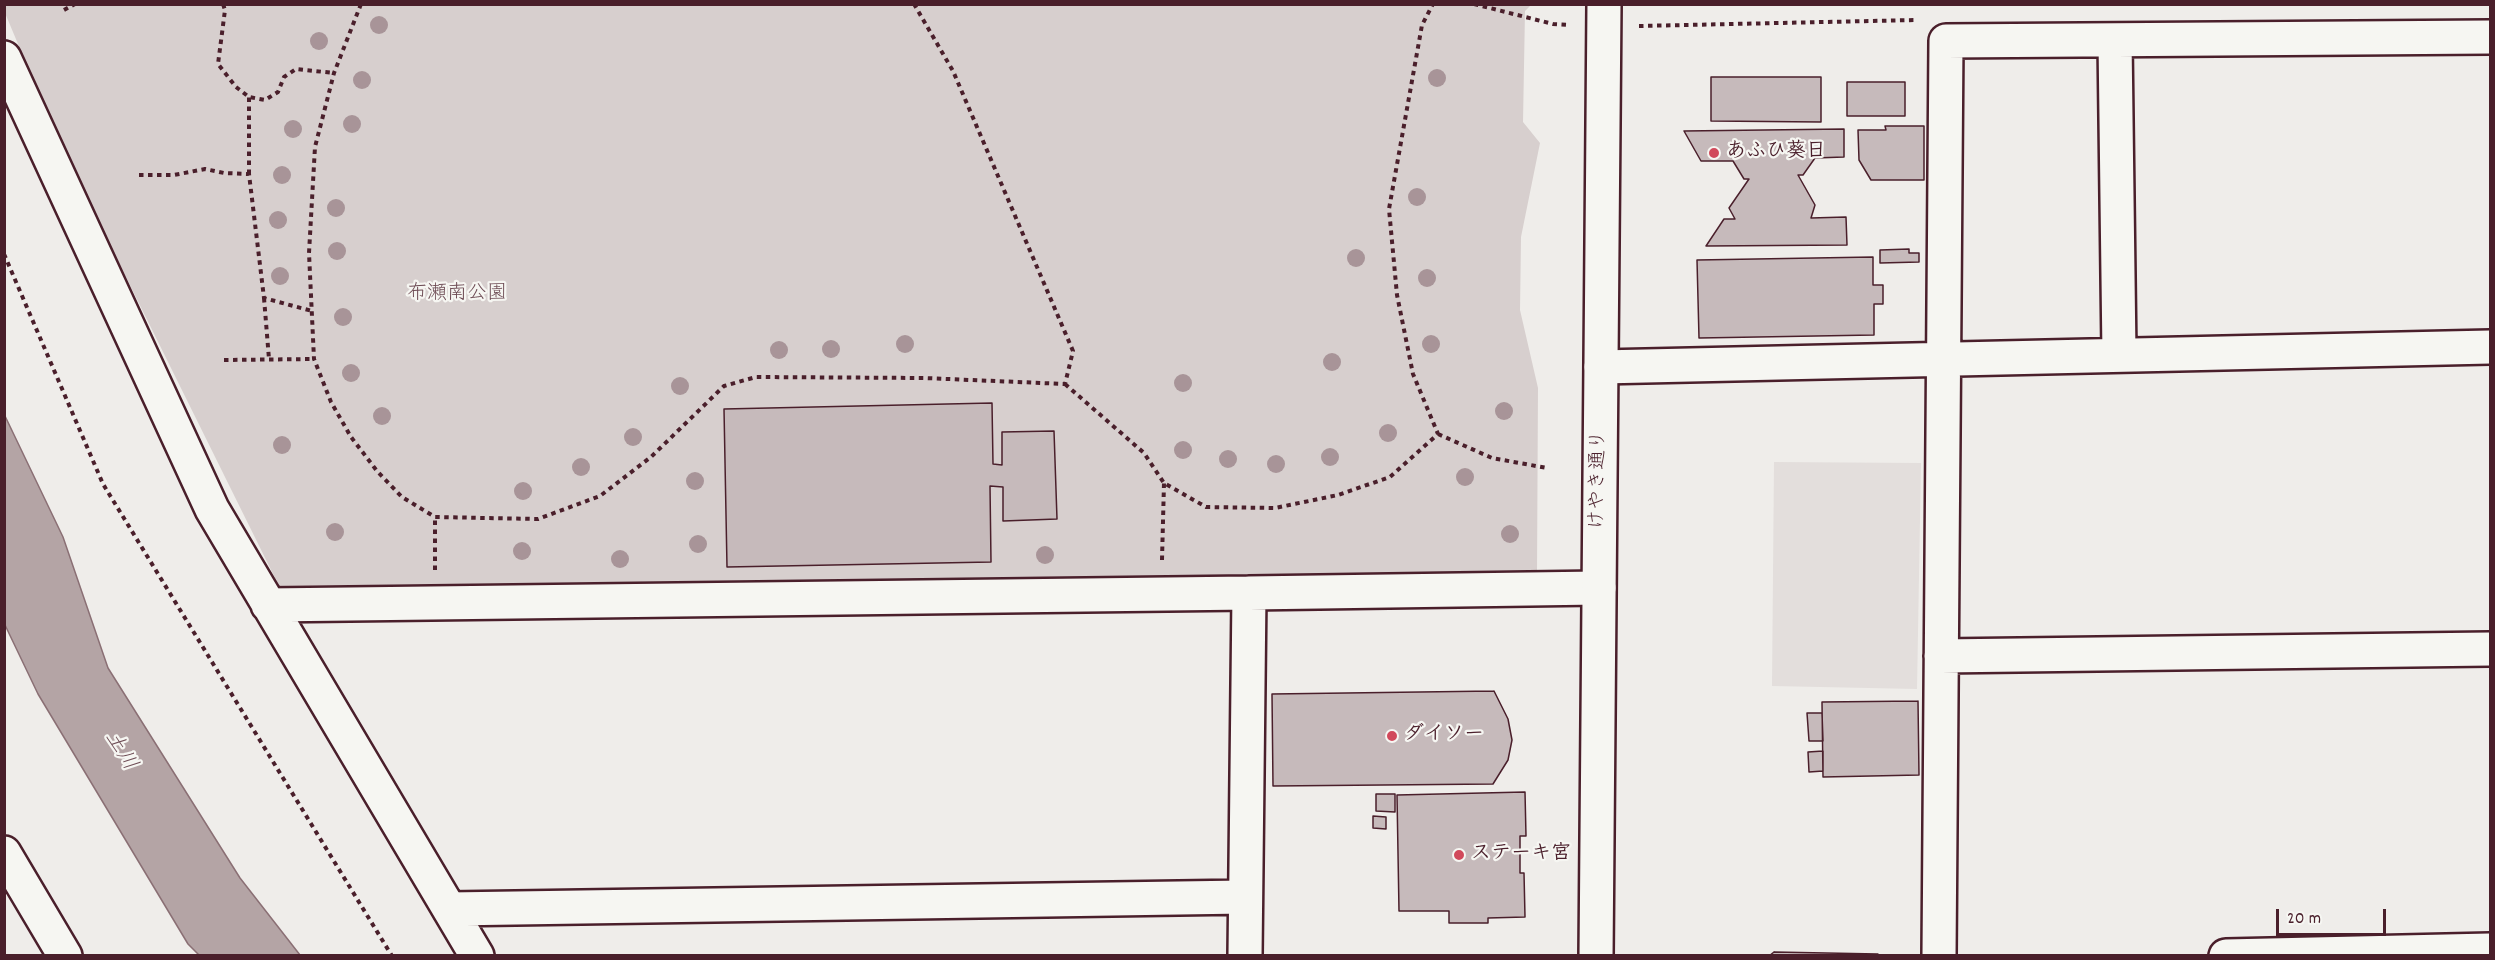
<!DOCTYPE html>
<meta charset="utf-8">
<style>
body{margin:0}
#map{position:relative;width:2495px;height:960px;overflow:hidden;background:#efedea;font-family:Dekko,sans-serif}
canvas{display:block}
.frame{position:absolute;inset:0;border:6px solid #4a1f2b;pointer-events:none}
.scale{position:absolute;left:2276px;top:909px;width:110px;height:27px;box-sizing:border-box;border:3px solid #4a1f2b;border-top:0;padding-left:8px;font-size:18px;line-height:21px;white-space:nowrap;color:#4a1f2b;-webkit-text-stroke:4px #f6f6f2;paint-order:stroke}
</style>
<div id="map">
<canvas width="2495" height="960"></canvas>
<div class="frame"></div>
<div class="scale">20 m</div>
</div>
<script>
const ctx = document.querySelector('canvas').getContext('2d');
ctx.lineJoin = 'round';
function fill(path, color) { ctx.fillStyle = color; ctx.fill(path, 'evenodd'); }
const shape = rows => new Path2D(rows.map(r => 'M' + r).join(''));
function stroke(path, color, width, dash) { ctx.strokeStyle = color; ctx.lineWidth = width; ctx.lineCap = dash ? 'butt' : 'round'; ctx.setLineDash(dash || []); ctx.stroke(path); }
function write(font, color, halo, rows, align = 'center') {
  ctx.font = font + ' Dekko,"Klee One",sans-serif'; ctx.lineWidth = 4.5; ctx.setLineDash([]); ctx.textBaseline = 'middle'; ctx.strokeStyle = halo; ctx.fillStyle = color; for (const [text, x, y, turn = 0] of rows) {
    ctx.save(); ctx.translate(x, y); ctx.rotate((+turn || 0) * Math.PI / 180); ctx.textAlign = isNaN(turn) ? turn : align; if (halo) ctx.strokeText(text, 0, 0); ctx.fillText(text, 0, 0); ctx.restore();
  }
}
fill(shape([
 [1774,462,1921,463,1917,689,1772,686]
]), '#e3dedc');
fill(shape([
 [4,5,1531,5,1525,11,1523,122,1540,143,1521,237,1520,310,1538,388,1537,572,279,586,60,144,5,13]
]), '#d7cfce');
const water = shape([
 [5,416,63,537,108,668,240,878,300,955,199,955,188,944,38,694,5,625,5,416]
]);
fill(water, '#b4a4a5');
stroke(water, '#8a6f74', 1.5);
const building = shape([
 [1711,77,1821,77,1821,122,1711,121,1711,77],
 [1847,82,1905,82,1905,116,1847,116,1847,82],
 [1885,126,1924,126,1924,180,1871,180,1859,160,1858,130,1886,130,1885,126],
 [1844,129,1844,157,1815,158,1803,175,1798,175,1815,205,1811,218,1846,217,1847,245,1706,246,1724,219,1735,219,1729,208,1749,179,1744,179,1733,161,1701,161,1684,131,1844,129],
 [1909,249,1909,253,1919,253,1919,262,1880,263,1880,250,1909,249],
 [1873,257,1873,285,1883,285,1883,304,1874,304,1874,335,1699,338,1697,260,1873,257],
 [992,403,993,464,1002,465,1002,432,1054,431,1057,519,1003,521,1003,487,990,486,991,562,727,567,724,409,992,403],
 [1494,691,1508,719,1512,740,1508,760,1493,784,1273,786,1272,694,1494,691],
 [1918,701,1919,775,1823,777,1822,702,1918,701],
 [1807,713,1822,713,1823,741,1809,741,1807,713],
 [1823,751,1823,771,1809,772,1808,752,1823,751],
 [1525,792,1526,836,1520,836,1520,873,1524,873,1525,917,1488,918,1488,923,1449,923,1449,911,1399,911,1397,795,1525,792],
 [1376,794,1395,794,1395,812,1376,811,1376,794],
 [1373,816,1386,817,1386,829,1373,828,1373,816],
 [1774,952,1878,954,1879,956,1769,956,1774,952]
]);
fill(building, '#c6babb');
stroke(building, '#4a1f2b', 1.5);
const street = shape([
 [2115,40,2119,355],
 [4,58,212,509,477,956],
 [1601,367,2490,347],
 [268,605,1249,593],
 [1941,656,2490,649],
 [4,853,65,956],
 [449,909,1245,897],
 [1245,956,1249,593,1599,588],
 [1939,956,1946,41,2490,37],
 [2226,956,2490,950]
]);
const secondary = shape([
 [1596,956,1604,4]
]);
stroke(street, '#4a1f2b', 38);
stroke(secondary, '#4a1f2b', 38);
stroke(shape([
 [223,4,225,10,218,64,236,87,249,97,265,100,278,92,284,77,296,69,334,73],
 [361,4,334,73,315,147,309,253,314,359,331,402,351,437,377,471,402,497,435,517,538,519,600,496,651,457,724,386,756,377,924,378,1065,384,1073,351,953,71,914,4],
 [1474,4,1553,24,1569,25],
 [64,10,75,4],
 [1639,26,1917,20],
 [249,174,249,97],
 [139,175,174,175,205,169,224,173,249,174,264,298,312,311],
 [4,254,103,484,392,956],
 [264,298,269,359],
 [224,360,314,359],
 [1065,384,1144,453,1164,483,1206,507,1275,508,1338,495,1390,477,1438,434,1413,374,1397,295,1389,209,1422,25,1433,4],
 [1438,434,1492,458,1547,468],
 [1162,560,1164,483],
 [435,570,435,517]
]), '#4a1f2b', 4, [4.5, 4.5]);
stroke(street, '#f6f6f2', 33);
stroke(secondary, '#f6f6f2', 33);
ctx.fillStyle = '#a89498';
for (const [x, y] of [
 [379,25],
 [319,41],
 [1437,78],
 [362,80],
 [352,124],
 [293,129],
 [282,175],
 [1417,197],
 [336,208],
 [278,220],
 [337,251],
 [1356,258],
 [280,276],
 [1427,278],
 [343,317],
 [905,344],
 [1431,344],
 [831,349],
 [779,350],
 [1332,362],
 [351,373],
 [1183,383],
 [680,386],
 [1504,411],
 [382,416],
 [1388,433],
 [633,437],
 [282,445],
 [1183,450],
 [1330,457],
 [1228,459],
 [1276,464],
 [581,467],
 [1465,477],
 [695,481],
 [523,491],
 [335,532],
 [1510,534],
 [698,544],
 [522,551],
 [1045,555],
 [620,559]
]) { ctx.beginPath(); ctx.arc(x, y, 9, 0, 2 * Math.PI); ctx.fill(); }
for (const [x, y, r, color] of [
 [1714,153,6,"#d1495b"],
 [1392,736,6,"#d1495b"],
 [1459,855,6,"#d1495b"]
]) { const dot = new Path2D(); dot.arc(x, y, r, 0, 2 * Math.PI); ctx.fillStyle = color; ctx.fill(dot); stroke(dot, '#f6f6f2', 2); }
write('bold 20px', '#4a1f2b', '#f6f6f2', [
 ["あふひ葵日",1726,153],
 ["ダイソー",1404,736],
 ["ステーキ宮",1471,855]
], 'left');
write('20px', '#6d4b54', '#f6f6f2', [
 ["布瀬南公園",457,295]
]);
write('20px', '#4a1f2b', '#f6f6f2', [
 ["けやき通り",1600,480,-89]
]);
write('italic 21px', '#6f4e56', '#f6f6f2', [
 ["土川",119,752,58]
]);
</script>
